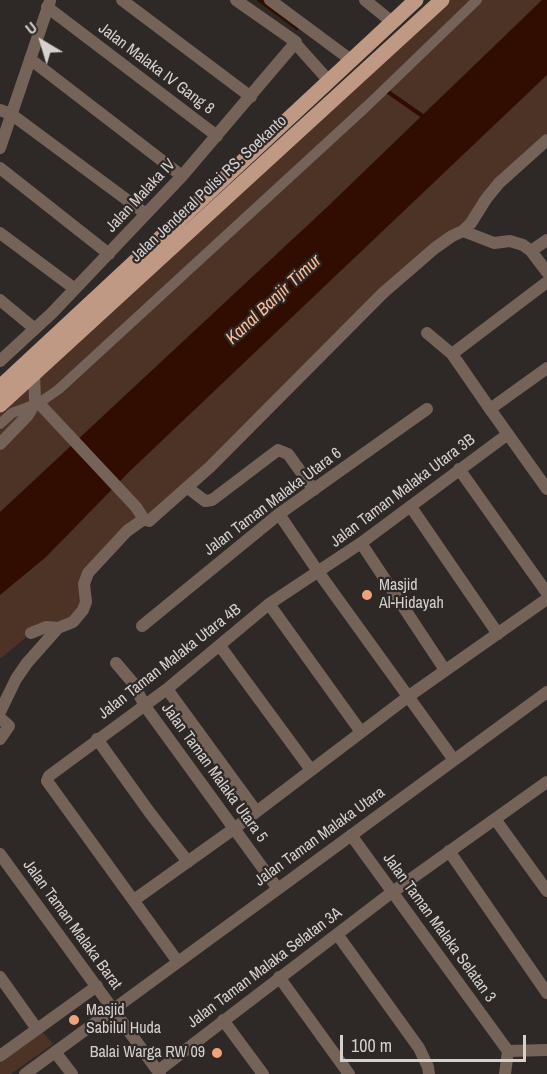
<!DOCTYPE html>
<style>
body{margin:0}
#map{position:relative;width:547px;height:1074px;overflow:hidden;background:#2e2926;font-family:"Archivo Narrow",sans-serif}
canvas{display:block}
.north{position:absolute;left:12px;top:12px;width:60px;height:60px;-webkit-text-stroke:4px #2e2926;paint-order:stroke;rotate:322deg;font-size:16px;font-weight:700;line-height:24px;text-align:center;color:#d4d0ce}
.north::after{content:'';display:block;margin:auto;width:21px;height:27px;background:#d4d0ce;clip-path:polygon(50% 0,100% 100%,50% 72%,0 100%)}
.scale{position:absolute;left:340px;top:1035px;width:186px;height:27px;box-sizing:border-box;border:3px solid #d4d0ce;border-top:0;padding-left:8px;font-size:18px;line-height:21px;white-space:nowrap;color:#d4d0ce;-webkit-text-stroke:4px #2e2926;paint-order:stroke}
</style>
<div id="map">
<canvas width="547" height="1074"></canvas>
<div class="north">U</div>
<div class="scale">100 m</div>
</div>
<script>
const ctx = document.querySelector('canvas').getContext('2d');
ctx.lineJoin = 'round';
function fill(path, color) { ctx.fillStyle = color; ctx.fill(path, 'evenodd'); }
const shape = rows => new Path2D(rows.map(r => 'M' + r).join(''));
function stroke(path, color, width, dash) { ctx.strokeStyle = color; ctx.lineWidth = width; ctx.lineCap = dash ? 'butt' : 'round'; ctx.setLineDash(dash || []); ctx.stroke(path); }
function write(font, color, halo, rows, align = 'center') {
  ctx.font = font + ' "Archivo Narrow",sans-serif'; ctx.lineWidth = 4.5; ctx.setLineDash([]); ctx.textBaseline = 'middle'; ctx.strokeStyle = halo; ctx.fillStyle = color; for (const [text, x, y, turn = 0] of rows) {
    ctx.save(); ctx.translate(x, y); ctx.rotate((+turn || 0) * Math.PI / 180); ctx.textAlign = isNaN(turn) ? turn : align; if (halo) ctx.strokeText(text, 0, 0); ctx.fillText(text, 0, 0); ctx.restore();
  }
}
fill(shape([
 [442,0,547,0,547,140,499,183,471,223,429,246,210,467,144,519,88,573,86,602,73,622,31,633,0,659,0,405],
 [41,1030,53,1044,11,1074,0,1074,0,1059]
]), '#4d3325');
fill(shape([
 [542,0,547,0,547,75,129,472,46,557,0,595,0,512,325,209]
]), '#300d00');
stroke(shape([
 [259,0,297,28],
 [388,92,424,117]
]), '#300d00', 4);
stroke(shape([
 [0,424,12,413,39,403,59,389,367,106,477,0]
]), '#756258', 10);
stroke(shape([
 [122,0,251,97],
 [270,0,351,60],
 [365,0,392,22],
 [47,7,217,136],
 [295,43,329,81],
 [30,59,182,176],
 [0,110,11,114,146,214],
 [0,148,50,1],
 [0,168,109,254],
 [463,231,494,243,510,241,523,245,531,251,547,272],
 [0,233,75,289],
 [531,251,547,240],
 [547,282,452,354,490,409,547,368],
 [0,300,35,329],
 [427,333,452,354],
 [0,361,52,313,182,176,296,42,236,0],
 [34,374,35,399,136,507,144,519,149,521,210,467,383,293,435,248,452,236,463,231,471,223,486,199,499,183,547,140],
 [490,409,547,489],
 [0,444,28,415,36,401],
 [459,469,547,593],
 [188,488,205,501,212,500,278,450,288,454,314,490],
 [411,507,498,634],
 [279,514,319,573,454,760],
 [361,543,445,670],
 [269,604,361,732],
 [142,626,279,514,427,409],
 [31,633,46,627,58,628],
 [220,646,311,770],
 [116,663,133,683,145,706,278,889],
 [167,689,256,811],
 [0,712,16,679,27,663,58,628,73,622,83,610,86,602,84,584,88,573,127,531,144,519],
 [0,718,9,726,0,739],
 [97,739,150,813,188,862],
 [495,819,547,891],
 [351,835,508,1051,505,1074],
 [449,851,547,993],
 [0,854,160,1074],
 [134,900,235,828,409,696,547,599],
 [337,934,419,1048,428,1067,429,1074],
 [178,962,47,781,49,776,167,689,269,604,361,543,508,434],
 [0,977,37,1029],
 [279,977,349,1074],
 [223,1020,263,1074],
 [508,1051,547,1050],
 [55,1052,72,1074],
 [0,1056,97,986],
 [158,1071,387,896,547,782],
 [25,1074,547,692]
]), '#756258', 12);
stroke(shape([
 [0,387,416,0],
 [0,405,442,0]
]), '#c09985', 15);
for (const [x, y, r, color] of [
 [367,595,6,"#f0a278"],
 [74,1020,6,"#f0a278"],
 [217,1053,6,"#f0a278"]
]) { const dot = new Path2D(); dot.arc(x, y, r, 0, 2 * Math.PI); ctx.fillStyle = color; ctx.fill(dot); stroke(dot, '#2e2926', 2); }
write('16px', '#d4d0ce', '#2e2926', [
 ["Jalan Malaka IV Gang 8",156,69,37],
 ["Jalan Jenderal Polisi RS. Soekanto",209,189,-43],
 ["Jalan Malaka IV",141,196,-47],
 ["Jalan Taman Malaka Utara 3B",403,491,-37],
 ["Jalan Taman Malaka Utara 6",273,502,-37],
 ["Jalan Taman Malaka Utara 4B",170,662,-38],
 ["Jalan Taman Malaka Utara 5",214,773,54],
 ["Jalan Taman Malaka Utara",320,837,-36],
 ["Jalan Taman Malaka Barat",72,925,54],
 ["Jalan Taman Malaka Selatan 3",439,928,54],
 ["Jalan Taman Malaka Selatan 3A",265,968,-37]
]);
write('16px', '#d4d0ce', '#2e2926', [
 ["Masjid",379,586],
 ["Al-Hidayah",379,604],
 ["Masjid",86,1011],
 ["Sabilul Huda",86,1029],
 ["Balai Warga RW 09",205,1053,"right"]
], 'left');
write('italic 18px', '#ffba95', '#2e2926', [
 ["Kanal Banjir Timur",274,300,-43]
]);
</script>
